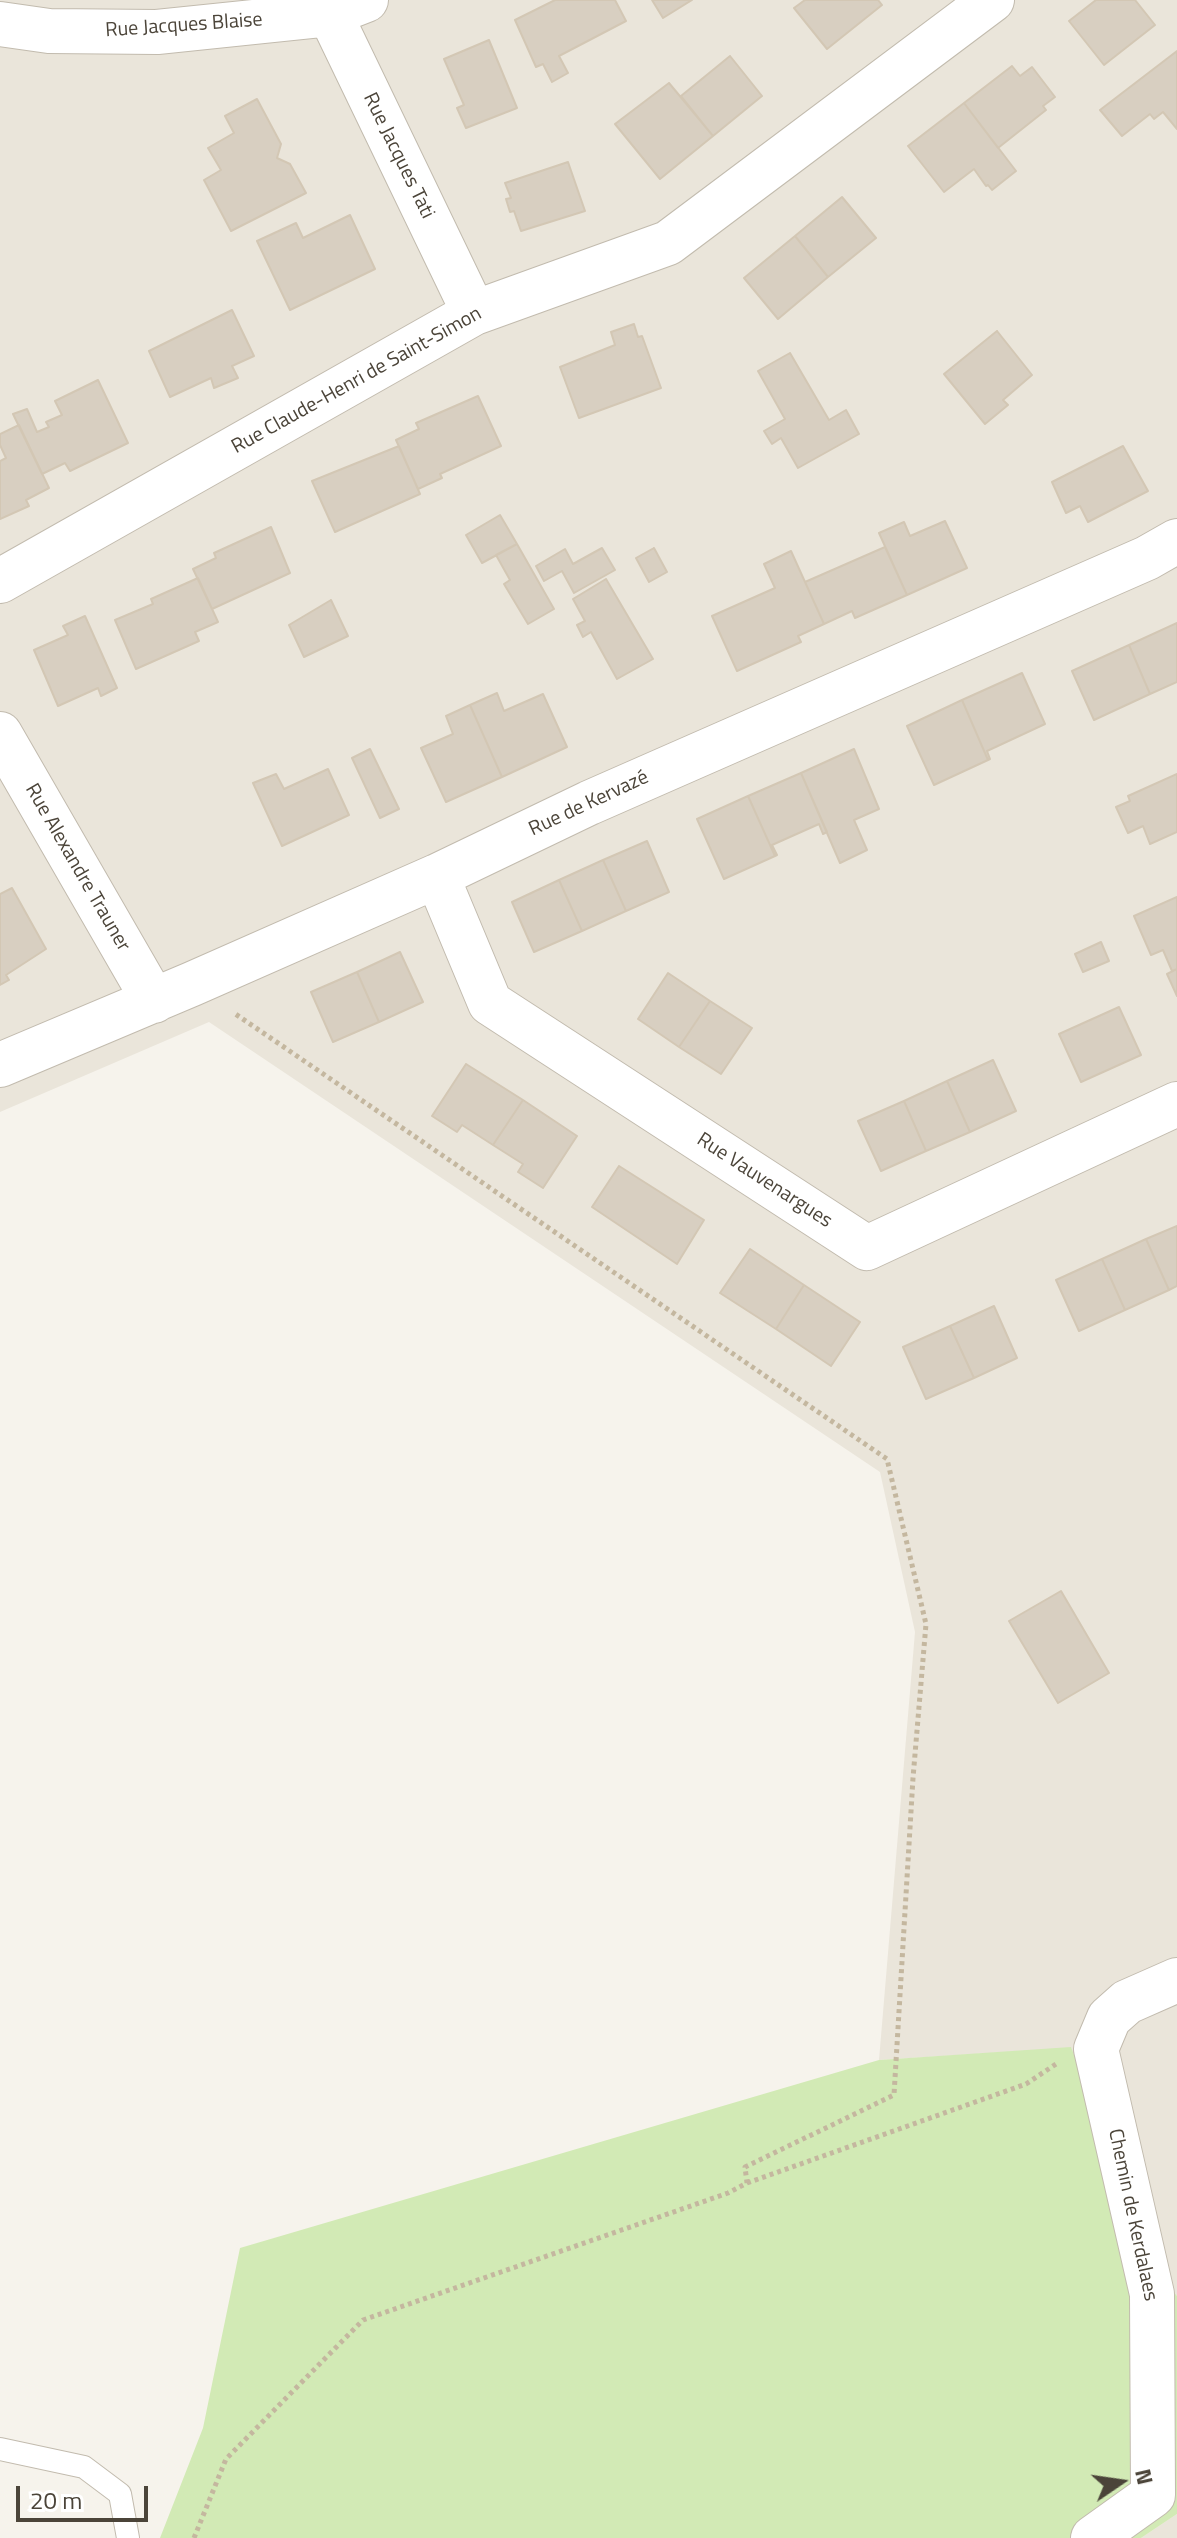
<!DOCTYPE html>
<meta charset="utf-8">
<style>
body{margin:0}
#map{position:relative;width:1177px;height:2538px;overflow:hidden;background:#f6f3ec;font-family:"Titillium Web",sans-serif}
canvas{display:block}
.north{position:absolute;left:1081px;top:2442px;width:80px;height:80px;-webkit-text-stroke:6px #fff;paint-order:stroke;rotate:77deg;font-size:22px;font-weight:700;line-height:32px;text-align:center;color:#4b4439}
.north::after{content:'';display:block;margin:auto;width:28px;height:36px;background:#4b4439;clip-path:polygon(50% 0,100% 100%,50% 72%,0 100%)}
.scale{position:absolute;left:16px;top:2486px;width:132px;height:36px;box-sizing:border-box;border:4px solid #4b4439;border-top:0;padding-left:10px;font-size:24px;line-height:28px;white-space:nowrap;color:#4b4439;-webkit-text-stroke:6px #fff;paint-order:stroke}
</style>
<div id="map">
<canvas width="1177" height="2538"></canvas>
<div class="north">N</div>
<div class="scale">20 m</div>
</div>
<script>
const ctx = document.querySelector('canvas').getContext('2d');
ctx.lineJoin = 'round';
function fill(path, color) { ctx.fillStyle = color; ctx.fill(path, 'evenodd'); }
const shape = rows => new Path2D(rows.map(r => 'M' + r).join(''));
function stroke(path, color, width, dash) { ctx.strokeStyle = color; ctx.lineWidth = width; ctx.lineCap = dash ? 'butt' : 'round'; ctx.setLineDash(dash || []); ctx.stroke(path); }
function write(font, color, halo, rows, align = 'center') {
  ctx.font = font + ' "Titillium Web",sans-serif'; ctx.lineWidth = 6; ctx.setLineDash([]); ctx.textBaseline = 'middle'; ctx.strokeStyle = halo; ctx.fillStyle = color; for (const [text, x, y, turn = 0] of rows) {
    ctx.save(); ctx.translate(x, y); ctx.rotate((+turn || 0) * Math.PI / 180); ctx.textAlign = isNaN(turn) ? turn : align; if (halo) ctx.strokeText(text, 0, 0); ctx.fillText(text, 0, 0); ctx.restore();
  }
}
fill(shape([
 [0,0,1177,0,1177,2296,1161,2276,1071,2048,879,2060,915,1632,880,1472,209,1022,0,1112],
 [1177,2514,1177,2538,1141,2538]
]), '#eae5da');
fill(shape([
 [1071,2047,1161,2276,1177,2296,1177,2514,1141,2538,160,2538,203,2428,240,2248,879,2060]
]), '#d2eab5');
const building = shape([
 [555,0,615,0,626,21,559,56,568,73,552,82,543,64,536,67,515,20,555,0],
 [652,0,692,0,663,18,652,0],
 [805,0,878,0,882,5,827,49,794,8,805,0],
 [1096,0,1135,0,1155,25,1104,65,1069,21,1096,0],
 [489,40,517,108,466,128,457,108,464,105,444,59,489,40],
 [1177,51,1177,129,1163,112,1154,119,1150,114,1122,136,1100,110,1177,51],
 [730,56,762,96,713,136,681,96,730,56],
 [1012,66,1020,76,1032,67,1055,97,1043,106,1046,110,998,148,964,103,1012,66],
 [669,83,713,136,660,179,615,124,669,83],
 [257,99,281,144,277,158,290,164,306,193,231,231,204,180,221,170,208,148,234,133,225,116,257,99],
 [964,103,1016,171,992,190,988,185,986,186,974,169,944,192,908,146,964,103],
 [568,162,585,211,521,231,514,211,510,212,506,199,511,198,505,183,568,162],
 [842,197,876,238,828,277,795,236,842,197],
 [350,215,375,269,290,310,257,241,296,223,303,238,350,215],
 [795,236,828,277,778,319,744,278,795,236],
 [232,310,254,356,232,366,238,378,214,388,211,378,170,397,149,351,232,310],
 [634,324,638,337,642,336,661,388,579,418,560,367,615,345,611,332,634,324],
 [997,331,1032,375,1003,400,1008,405,985,424,944,374,997,331],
 [790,353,829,420,846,410,859,434,798,468,781,438,772,444,764,431,785,419,758,371,790,353],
 [98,380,128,443,70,471,65,463,42,474,13,414,27,409,37,432,49,427,46,422,62,415,55,401,98,380],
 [478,396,501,446,440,474,442,478,418,489,396,440,419,429,416,423,478,396],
 [19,425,49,488,26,500,29,506,0,519,0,461,6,458,0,445,0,434,19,425],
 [399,446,420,494,335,532,312,481,399,446],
 [1123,446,1148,491,1088,522,1080,506,1066,513,1052,482,1123,446],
 [500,515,517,544,482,563,466,535,500,515],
 [945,521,967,568,907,595,879,533,904,522,910,536,945,521],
 [271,527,290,573,212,609,193,569,216,558,214,553,271,527],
 [517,544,554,609,528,624,504,584,510,580,496,555,517,544],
 [885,547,907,595,855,618,852,611,824,624,805,582,885,547],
 [602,548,615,570,574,593,562,571,544,581,536,566,565,549,573,564,602,548],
 [654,548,667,572,649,582,636,558,654,548],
 [791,551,824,624,798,636,801,642,737,671,712,616,775,588,764,564,791,551],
 [198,578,218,622,195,632,199,641,136,669,115,620,153,604,151,599,198,578],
 [606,579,653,659,617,679,591,632,583,637,577,625,585,621,573,599,606,579],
 [331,600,348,636,304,657,289,625,331,600],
 [85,616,117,688,101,696,98,688,58,706,34,650,68,635,63,626,85,616],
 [1177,623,1177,682,1150,694,1129,645,1177,623],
 [1129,645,1150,694,1094,720,1072,671,1129,645],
 [1022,673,1045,724,987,751,990,759,988,760,962,700,1022,673],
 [497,693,504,711,543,694,567,747,502,777,470,705,497,693],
 [962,700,988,760,934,785,907,726,962,700],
 [470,705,502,777,446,802,421,748,453,734,446,716,470,705],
 [370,749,399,809,380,818,352,758,370,749],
 [854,749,879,809,854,820,867,850,840,863,801,773,854,749],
 [328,769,349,815,282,846,253,783,276,774,284,789,328,769],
 [801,773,827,832,823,834,819,824,772,845,777,855,775,856,748,796,801,773],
 [1177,774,1177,832,1150,844,1143,826,1128,833,1116,807,1130,801,1128,796,1177,774],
 [748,796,775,856,724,879,697,819,748,796],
 [647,841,669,892,626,911,603,860,647,841],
 [603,860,626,911,582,931,559,880,603,860],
 [559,880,582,931,534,952,512,902,559,880],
 [12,888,46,949,6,975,9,980,0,985,0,894,12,888],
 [1177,897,1177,969,1172,971,1163,950,1151,955,1134,916,1177,897],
 [1101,942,1109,961,1083,972,1075,954,1101,942],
 [400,952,423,1002,379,1022,357,972,400,952],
 [1177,969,1177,996,1167,974,1177,969],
 [357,972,379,1022,333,1042,311,992,357,972],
 [668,973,710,1001,679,1047,638,1019,668,973],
 [710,1001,752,1028,721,1074,679,1047,710,1001],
 [1119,1007,1141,1055,1081,1082,1059,1034,1119,1007],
 [993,1060,1016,1111,970,1132,947,1081,993,1060],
 [466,1064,523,1100,493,1145,462,1125,457,1132,432,1116,466,1064],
 [947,1081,970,1132,926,1151,904,1101,947,1081],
 [523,1100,577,1136,543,1188,518,1172,523,1164,493,1145,523,1100],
 [904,1101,926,1151,881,1171,858,1121,904,1101],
 [619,1166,704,1220,677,1264,592,1207,619,1166],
 [1177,1226,1177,1286,1169,1290,1146,1239,1177,1226],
 [1146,1239,1169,1290,1125,1310,1102,1259,1146,1239],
 [750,1249,804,1285,776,1329,720,1293,750,1249],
 [1102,1259,1125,1310,1079,1331,1056,1280,1102,1259],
 [804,1285,860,1322,831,1366,776,1329,804,1285],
 [994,1306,1017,1358,974,1378,950,1326,994,1306],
 [950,1326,974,1378,926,1399,903,1347,950,1326],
 [1061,1591,1109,1673,1058,1703,1009,1621,1061,1591]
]);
fill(building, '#d8cfc1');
stroke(building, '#d3c7b4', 2);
const lane = shape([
 [0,2449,84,2467,120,2494,128,2538]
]);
const street = shape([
 [321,0,330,14,474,313],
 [0,24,49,31,157,32,330,14,366,0],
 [0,581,474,313,668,243,992,0],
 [0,734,154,1001],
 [437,876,490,1003,867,1248,1177,1104],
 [0,1065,192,984,437,876,589,803,1147,558,1177,541],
 [1093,2538,1153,2495,1152,2294,1096,2049,1109,2018,1127,2002,1177,1980]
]);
stroke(lane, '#c2bbae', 24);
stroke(street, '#c2bbae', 46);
stroke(shape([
 [747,2183,1026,2084,1056,2064],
 [194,2538,226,2459,363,2320,728,2193,747,2183,745,2167,894,2095,913,1778,926,1624,887,1459,234,1013]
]), '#c4b79f', 5, [4, 4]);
stroke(lane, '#fff', 22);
stroke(street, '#fff', 44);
write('20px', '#4b4439', '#fff', [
 ["Rue Jacques Blaise",184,26,-4],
 ["Rue Jacques Tati",398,156,64],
 ["Rue Claude-Henri de Saint-Simon",357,381,-29],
 ["Rue de Kervazé",589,804,-25],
 ["Rue Alexandre Trauner",77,868,60],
 ["Rue Vauvenargues",764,1181,33],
 ["Chemin de Kerdalaes",1132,2215,78]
]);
</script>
